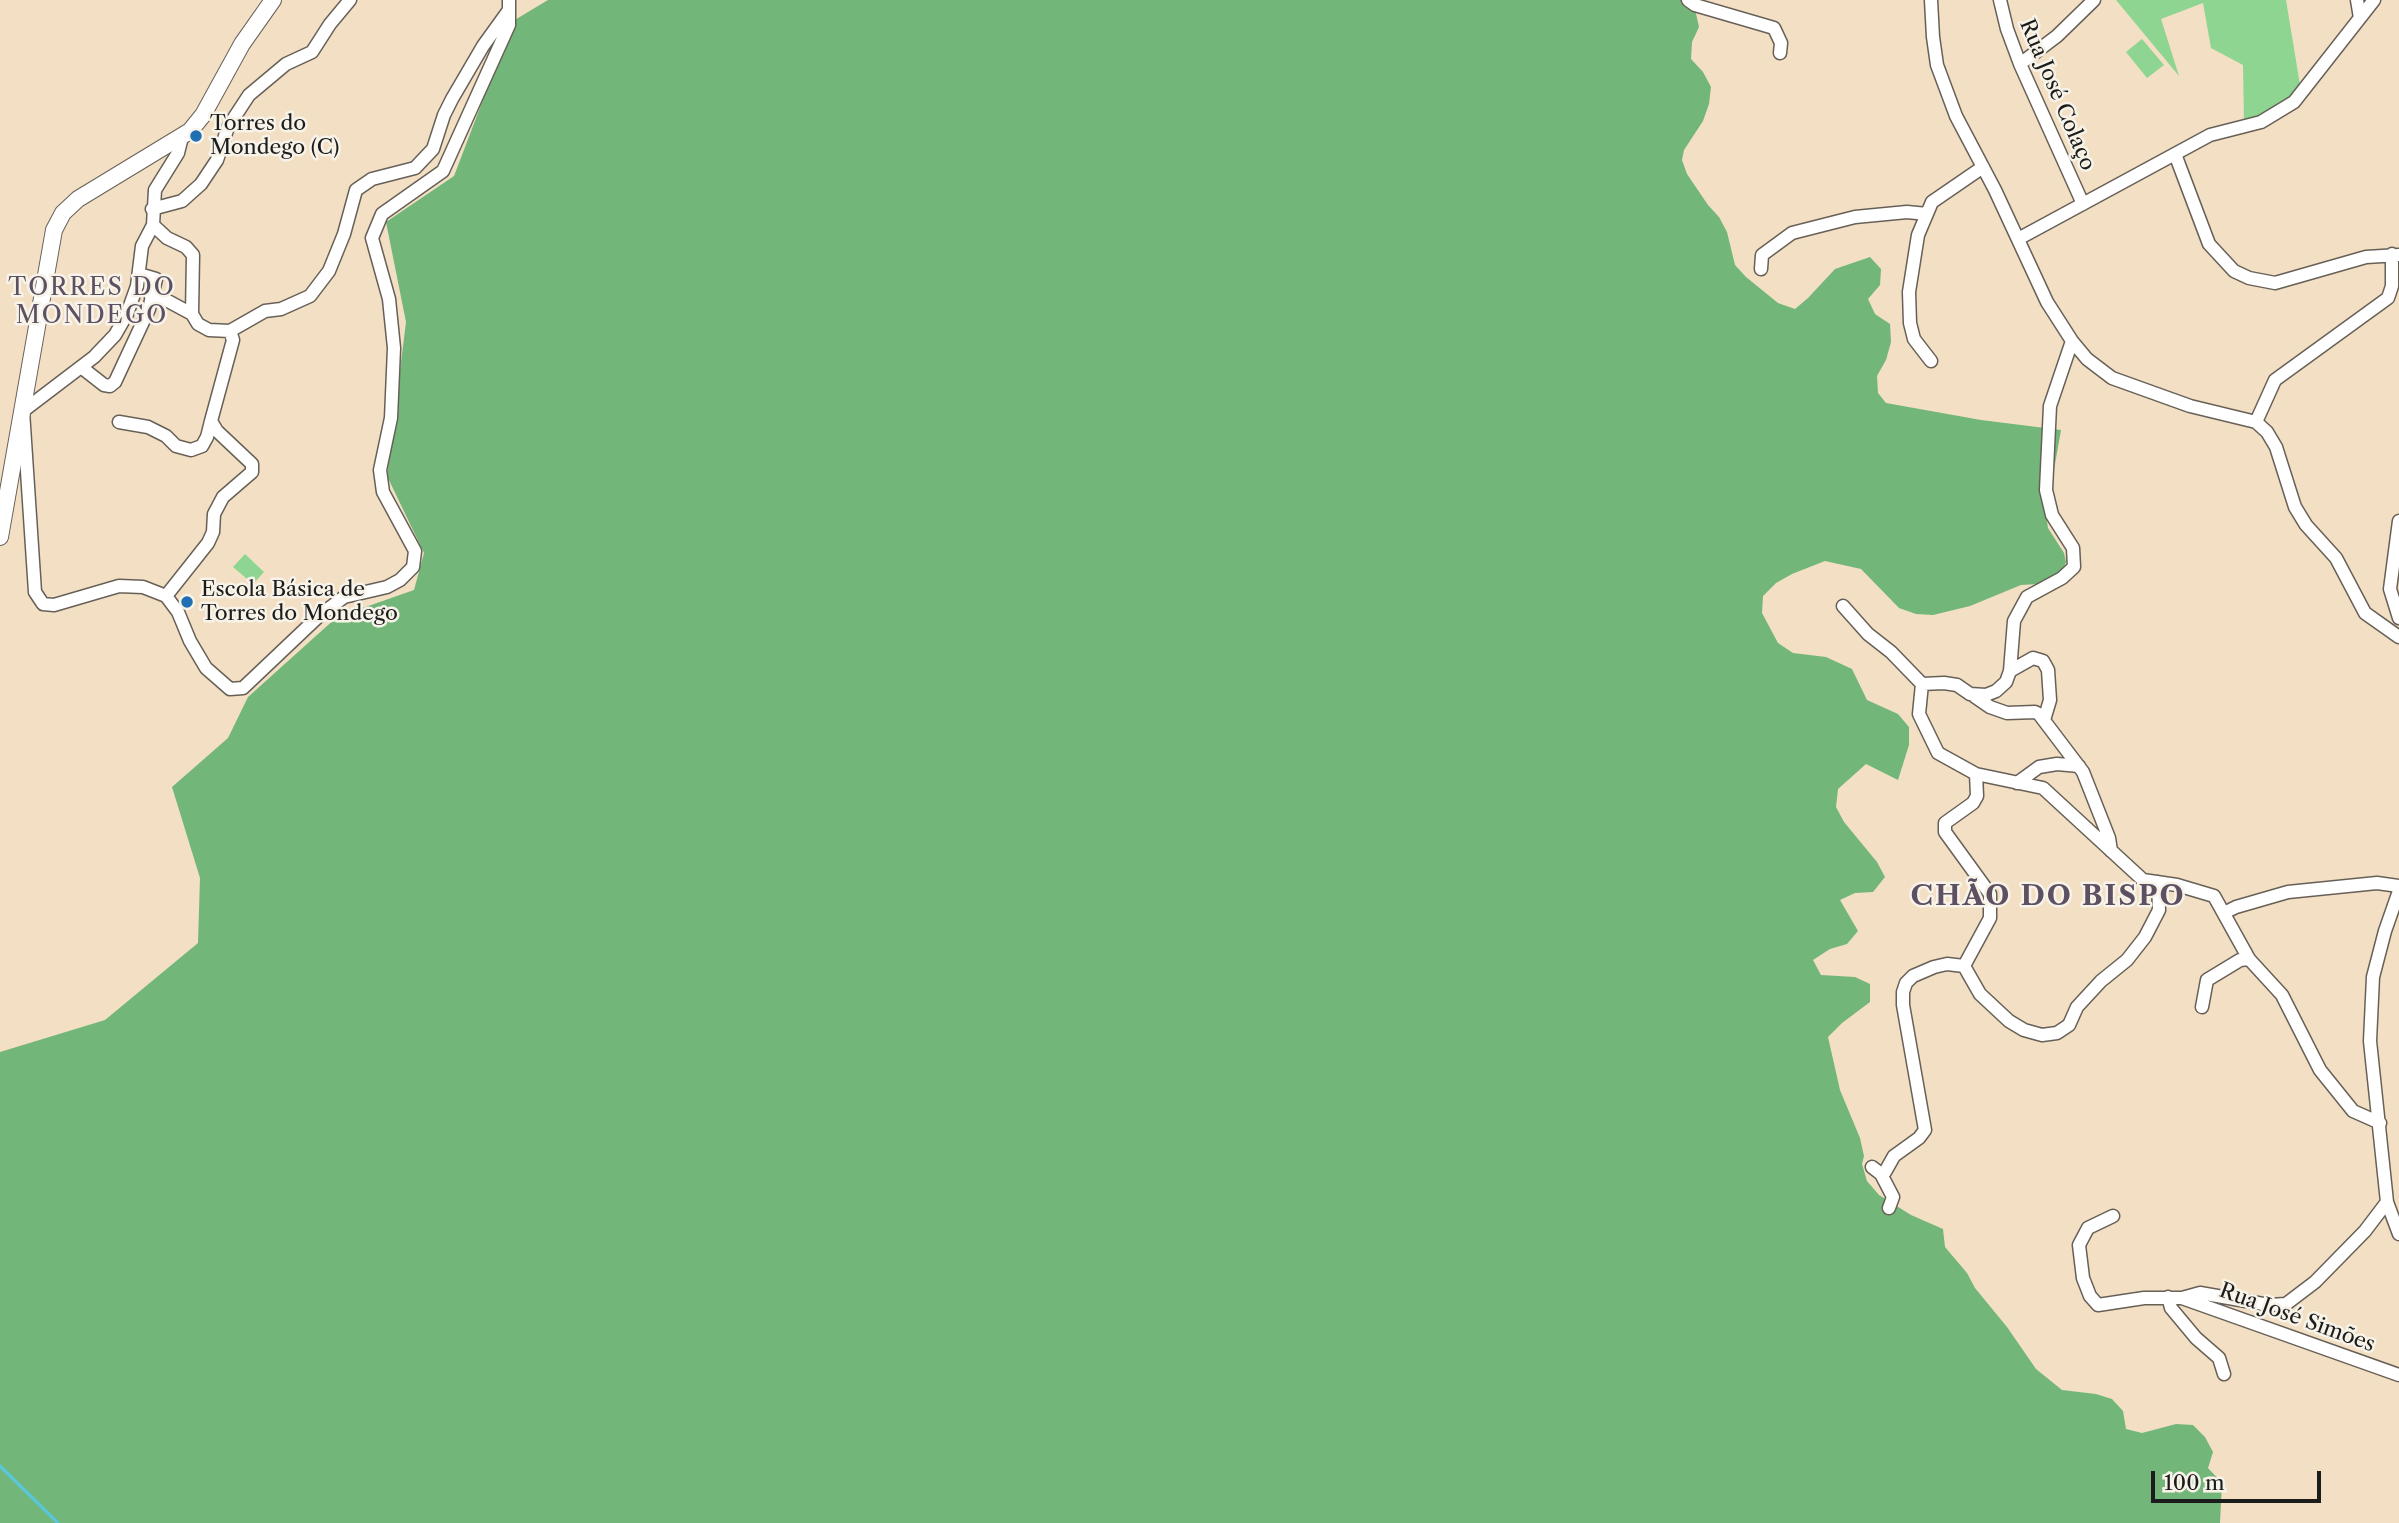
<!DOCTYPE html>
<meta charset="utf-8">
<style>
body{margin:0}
#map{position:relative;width:2399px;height:1523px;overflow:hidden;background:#f3dfc4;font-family:"Libre Caslon Text",serif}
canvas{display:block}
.scale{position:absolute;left:2151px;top:1471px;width:170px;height:32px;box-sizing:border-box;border:4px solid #1c1c1c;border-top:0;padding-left:9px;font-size:21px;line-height:24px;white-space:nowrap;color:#1c1c1c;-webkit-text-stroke:5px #f7f3e8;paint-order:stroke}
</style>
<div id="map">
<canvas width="2399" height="1523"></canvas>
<div class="scale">100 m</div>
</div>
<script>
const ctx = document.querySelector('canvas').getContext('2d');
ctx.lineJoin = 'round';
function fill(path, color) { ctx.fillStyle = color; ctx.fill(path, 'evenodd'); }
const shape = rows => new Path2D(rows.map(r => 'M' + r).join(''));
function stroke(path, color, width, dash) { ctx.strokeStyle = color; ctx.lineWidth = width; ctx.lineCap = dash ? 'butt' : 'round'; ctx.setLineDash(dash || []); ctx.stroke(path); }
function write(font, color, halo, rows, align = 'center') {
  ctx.font = font + ' "Libre Caslon Text",serif'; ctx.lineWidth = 5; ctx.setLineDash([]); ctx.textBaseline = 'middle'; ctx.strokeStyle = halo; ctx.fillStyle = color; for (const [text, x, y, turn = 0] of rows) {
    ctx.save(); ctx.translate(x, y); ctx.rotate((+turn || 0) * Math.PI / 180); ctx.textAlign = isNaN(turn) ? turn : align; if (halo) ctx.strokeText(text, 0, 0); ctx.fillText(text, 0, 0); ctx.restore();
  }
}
fill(shape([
 [2116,0,2286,0,2300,85,2290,99,2260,118,2244,122,2243,65,2211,48,2203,3,2161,19,2179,76],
 [2142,39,2164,65,2147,78,2126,52],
 [245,554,264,572,253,584,233,567]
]), '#8dd590');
fill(shape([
 [548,0,1693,0,1699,27,1692,42,1691,59,1703,72,1711,87,1709,104,1703,121,1684,150,1682,160,1687,174,1708,205,1719,217,1727,232,1735,265,1746,277,1778,303,1795,309,1808,298,1835,269,1870,257,1881,269,1880,285,1868,299,1875,314,1890,324,1891,342,1886,360,1877,376,1878,393,1886,403,1981,420,2061,430,2046,515,2048,528,2064,553,2066,562,2063,570,2039,584,2021,585,1970,606,1933,615,1916,614,1899,608,1861,569,1825,561,1792,574,1776,583,1763,596,1762,613,1778,643,1793,653,1826,657,1852,669,1867,700,1898,714,1909,727,1909,745,1898,780,1866,764,1838,789,1836,807,1844,822,1877,862,1885,877,1873,892,1855,893,1840,900,1858,931,1847,944,1830,949,1813,960,1821,975,1855,977,1870,984,1870,1002,1842,1023,1828,1037,1840,1090,1860,1138,1864,1156,1862,1164,1867,1181,1879,1195,1911,1215,1943,1229,1945,1247,1967,1273,1975,1288,2007,1327,2036,1369,2062,1390,2096,1394,2112,1399,2123,1411,2126,1429,2142,1433,2176,1424,2193,1425,2205,1437,2213,1452,2208,1468,2222,1483,2220,1523,0,1523,0,1052,105,1020,198,943,200,878,172,787,228,738,248,697,337,617,414,590,424,553,387,476,406,322,386,222,454,176,513,21]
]), '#72b67a');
stroke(shape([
 [0,1466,58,1523]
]), '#5bc6d6', 3.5);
const street = shape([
 [1688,0,1695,5,1774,28,1781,43,1780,53],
 [1931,0,1933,37,1937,65,1956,116,1995,190,2047,302,2072,341,2087,359,2112,378,2190,406,2256,422,2267,432,2276,447,2295,507,2306,525,2336,558,2365,613,2399,637],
 [2000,0,2007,29,2020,64,2083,204],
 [2357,0,2360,18],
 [2020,64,2057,36,2094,0],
 [182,137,178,153,155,190,153,225,167,238,186,247,193,255,192,314],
 [2175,154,2209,244,2234,271,2249,278,2275,283,2366,257,2399,255],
 [152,209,182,201,201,184,217,160,228,127,249,95,286,64,312,52,330,24,350,0],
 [153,225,142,246,137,286,127,314,115,335,94,357,23,411,35,592,43,604,54,605,119,586,143,587,166,596,178,612,190,641,206,668,230,689,243,688,319,616,344,597,387,587,400,580,413,567,415,551,383,492,380,470,391,418,394,348,389,299,372,238,382,214,443,171,509,25,509,0],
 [2018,239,2210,135,2261,122,2294,102,2374,0],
 [1761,269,1762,255,1792,233,1855,217,1907,212,1927,214],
 [151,297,166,300,192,314,198,324,209,330,230,331,265,311,281,309,310,296,329,271,344,234,356,190,372,179,415,168,433,149,444,115,452,99,483,46,509,10],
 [2072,341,2050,406,2046,490,2052,515,2073,548,2074,567,2062,578,2027,597,2014,621,2010,671,2006,682,1996,691,1986,695,1970,694,1957,685,1944,683,1922,684,1919,714,1938,753,1976,774,2043,788,2143,880,2177,885,2214,896,2249,959,2282,995,2320,1070,2353,1111,2380,1123],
 [1931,361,1914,339,1910,323,1909,292,1918,235,1932,202,1983,167],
 [81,367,104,385,110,386,115,382,149,309,156,279,139,274],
 [119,422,148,427,166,436,176,446,191,450,202,446,207,437,211,421],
 [2256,422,2275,380,2388,298,2392,286,2392,254],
 [2399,521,2390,589,2399,618],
 [166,596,208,543,213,532,214,514,223,497,252,472,252,464,217,431,211,421,233,340,230,331],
 [1843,606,1868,634,1891,652,1922,684],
 [2010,671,2033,658,2043,661,2048,670,2050,700,2044,720],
 [1974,696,1990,707,2007,713,2035,712,2039,714,2083,772,2109,838,2111,851],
 [1976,774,1977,796,1973,803,1945,823,1945,832,1990,894,1990,918,1964,966,1980,994,2009,1021,2024,1030,2042,1035,2057,1033,2069,1025,2077,1007,2101,981,2127,960,2145,937,2159,910,2158,882],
 [2017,783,2039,767,2057,764,2079,766],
 [2399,891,2385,931,2373,977,2370,1041,2387,1202,2399,1234],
 [2224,913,2236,907,2288,892,2377,883,2399,886],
 [2202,1007,2207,980,2240,960,2249,959],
 [1872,1167,1881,1174,1885,1172,1894,1156,1919,1138,1925,1130,1903,1005,1903,992,1906,983,1913,976,1934,967,1947,964,1964,966],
 [1881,1174,1893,1197,1889,1208],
 [2113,1216,2088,1228,2079,1245,2083,1278,2090,1296,2098,1305,2144,1298,2182,1298,2200,1293,2269,1305,2286,1304,2315,1282,2365,1231,2387,1202],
 [2168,1297,2171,1308,2196,1338,2219,1358,2224,1374],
 [2182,1298,2399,1375]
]);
const secondary = shape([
 [0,537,54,230,63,213,78,199,190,131,203,115,242,44,273,0]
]);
stroke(street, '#676057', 15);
stroke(secondary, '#676057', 18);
stroke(street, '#fff', 12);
stroke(secondary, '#fff', 16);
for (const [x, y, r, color] of [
 [196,136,7,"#1f6fb2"],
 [187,602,7,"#1f6fb2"]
]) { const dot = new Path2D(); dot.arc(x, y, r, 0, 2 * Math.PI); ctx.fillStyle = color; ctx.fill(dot); stroke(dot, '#f7f3e8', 2.5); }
write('21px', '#1c1c1c', '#f7f3e8', [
 ["Rua José Colaço",2057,95,67],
 ["Rua José Simões",2297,1318,20]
]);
write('21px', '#1c1c1c', '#f7f3e8', [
 ["Torres do",210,124],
 ["Mondego (C)",210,148],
 ["Escola Básica de",201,590],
 ["Torres do Mondego",201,614]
], 'left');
ctx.letterSpacing = '2px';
write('24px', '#5c5062', '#f7f3e8', [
 ["TORRES DO",92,288],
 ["MONDEGO",92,316]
]);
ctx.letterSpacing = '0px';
ctx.letterSpacing = '2px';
write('bold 28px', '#5c5062', '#f7f3e8', [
 ["CHÃO DO BISPO",2048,897]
]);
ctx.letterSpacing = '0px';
</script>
